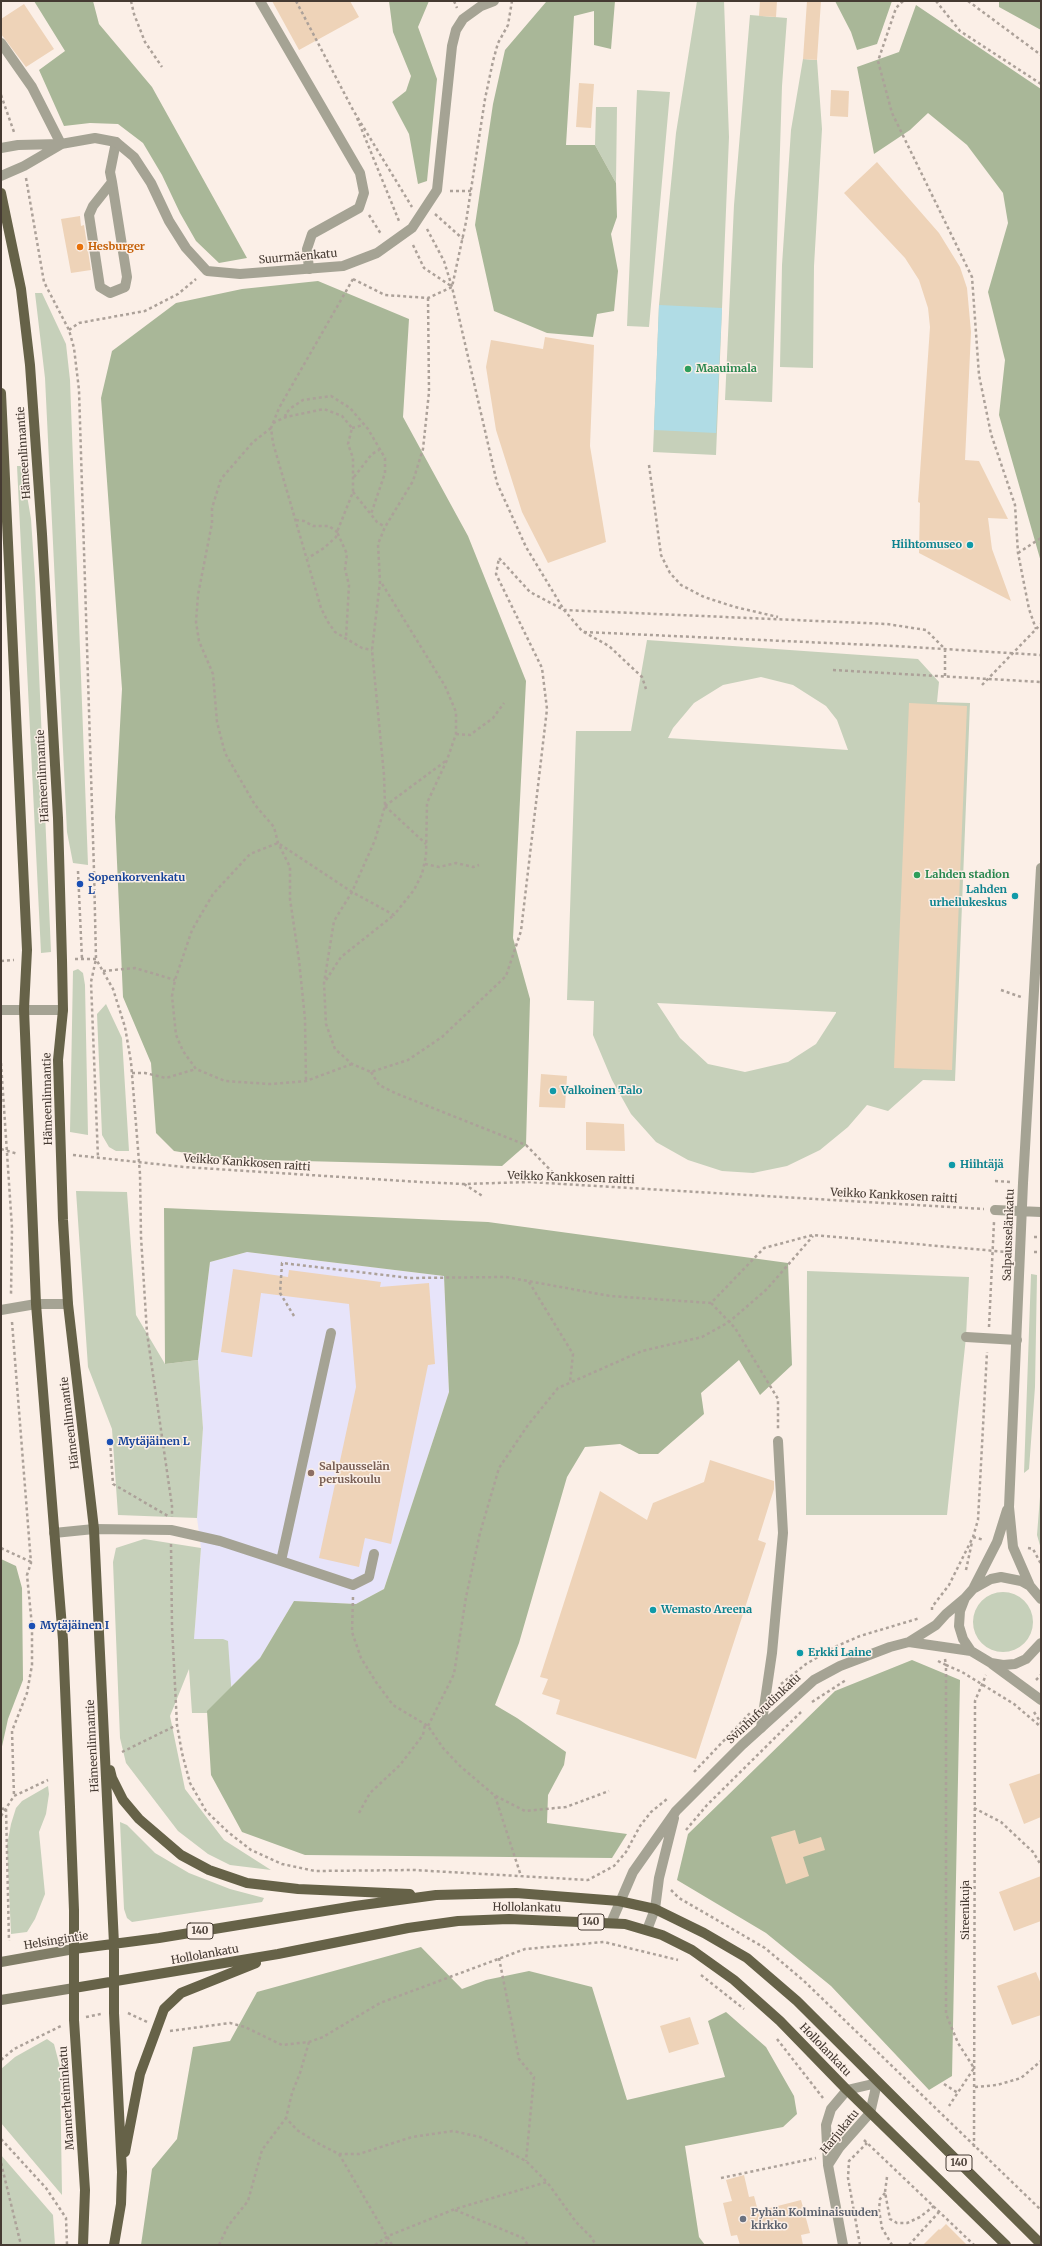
<!DOCTYPE html>
<meta charset="utf-8">
<style>
body{margin:0}
#map{position:relative;width:1042px;height:2246px;overflow:hidden;background:#fbefe7;font-family:Merriweather,serif}
canvas{display:block}
.frame{position:absolute;inset:0;border:2px solid #453a32;pointer-events:none}
</style>
<div id="map">
<canvas width="1042" height="2246"></canvas>
<div class="frame"></div>
</div>
<script>
const ctx = document.querySelector('canvas').getContext('2d');
ctx.lineJoin = 'round';
function fill(path, color) { ctx.fillStyle = color; ctx.fill(path, 'evenodd'); }
const shape = rows => new Path2D(rows.map(r => 'M' + r).join(''));
function stroke(path, color, width, dash) { ctx.strokeStyle = color; ctx.lineWidth = width; ctx.lineCap = dash ? 'butt' : 'round'; ctx.setLineDash(dash || []); ctx.stroke(path); }
function write(font, color, halo, rows, align = 'center') {
  ctx.font = font + ' Merriweather,serif'; ctx.lineWidth = 3; ctx.setLineDash([]); ctx.textBaseline = 'middle'; ctx.strokeStyle = halo; ctx.fillStyle = color; for (const [text, x, y, turn = 0] of rows) {
    ctx.save(); ctx.translate(x, y); ctx.rotate((+turn || 0) * Math.PI / 180); ctx.textAlign = isNaN(turn) ? turn : align; if (halo) ctx.strokeText(text, 0, 0); ctx.fillText(text, 0, 0); ctx.restore();
  }
}
fill(shape([
 [247,1252,444,1276,449,1392,384,1589,356,1604,294,1601,260,1658,207,1711,192,1662,201,1548,197,1518,203,1428,198,1360,210,1262]
]), '#e7e4fa');
fill(shape([
 [697,1,724,1,729,137,716,455,653,452,659,305,676,133],
 [750,15,787,18,782,86,772,402,725,400,734,205],
 [803,59,817,60,822,129,814,266,813,368,780,367,782,265,791,130],
 [637,90,670,92,649,327,627,326],
 [596,107,617,107,616,183,595,145],
 [35,293,42,293,66,344,70,380,88,865,73,863,67,832,45,378],
 [17,466,22,466,31,519,35,579,51,952,41,953],
 [647,640,918,659,939,682,937,702,970,703,955,1081,923,1080,888,1111,867,1105,848,1127,820,1150,787,1166,753,1173,722,1171,688,1160,656,1142,631,1114,612,1080,593,1035,594,1001,567,1000,576,731,631,731],
 [761,677,793,685,826,706,837,720,848,750,668,738,673,728,694,703,723,685],
 [657,1003,836,1012,836,1013,816,1044,788,1062,745,1072,708,1064,680,1038],
 [78,969,83,973,85,985,88,1135,70,1132,73,971],
 [106,1004,122,1038,129,1151,116,1151,109,1147,102,1135,97,1014],
 [76,1191,127,1192,136,1315,165,1364,198,1360,203,1428,197,1518,118,1515,112,1429,88,1367],
 [807,1271,969,1277,966,1337,947,1515,806,1515],
 [1031,1274,1037,1275,1035,1387,1029,1469,1024,1473],
 [1041,1484,1041,1549,1037,1535],
 [144,1539,201,1548,194,1639,223,1639,228,1641,233,1713,192,1713,189,1669,170,1716,185,1789,224,1840,271,1870,230,1865,208,1854,178,1831,126,1763,120,1738,113,1562,116,1548],
 '973 1622a30 30 0 1 1 60 0a30 30 0 1 1-60 0Z',
 [48,1786,49,1794,46,1814,39,1832,45,1894,35,1919,27,1932,11,1934,7,1845,11,1824,16,1808,22,1801],
 [120,1822,127,1825,155,1853,189,1873,230,1889,264,1898,262,1902,132,1922,127,1918,124,1909],
 [47,2039,54,2044,60,2067,62,2195,1,2123,1,2069,15,2057],
 [1,2155,53,2215,55,2245,1,2245]
]), '#c6d0ba');
fill(shape([
 [34,1,93,1,99,24,152,87,247,258,219,263,196,241,180,213,162,175,143,143,118,124,90,123,64,126,39,70,65,51],
 [389,1,429,1,418,27,437,79,427,181,418,184,409,134,392,102,406,91,411,76,393,32],
 [549,1,615,1,611,49,594,45,594,11,574,16,566,145,595,145,616,183,617,217,611,234,618,271,614,311,597,314,593,337,547,333,494,311,475,225,493,104,505,50,546,2],
 [835,1,892,1,877,44,857,50,851,32],
 [999,1,1041,1,1041,30,999,7],
 [916,5,1041,89,1041,562,999,415,1005,360,988,292,1008,223,1003,193,967,145,928,113,910,130,874,154,857,67,899,52],
 [318,281,409,319,403,417,468,536,526,681,513,938,530,999,526,1145,502,1166,223,1159,174,1151,156,1133,151,1063,123,997,115,817,122,689,101,398,112,351,176,303,242,289],
 [164,1208,488,1222,788,1263,792,1365,760,1395,739,1360,701,1393,704,1414,658,1454,639,1454,620,1444,585,1447,567,1477,519,1643,495,1705,517,1718,566,1752,564,1765,548,1795,547,1823,627,1834,612,1858,305,1855,242,1832,211,1775,207,1711,260,1658,294,1601,356,1604,384,1589,449,1392,444,1276,247,1252,210,1262,198,1360,165,1364],
 [1,1559,16,1566,22,1588,23,1680,8,1719,1,1751],
 [912,1660,960,1680,952,2076,929,2090,831,1986,766,1933,677,1880,688,1834,835,1691],
 [421,1947,462,1989,486,1980,529,1971,592,1987,627,2100,725,2077,708,2021,726,2012,766,2047,794,2096,797,2114,783,2127,685,2146,699,2237,705,2245,141,2245,152,2169,177,2139,193,2047,230,2041,257,1992]
]), '#a9b798');
fill(shape([
 [659,305,722,308,716,433,654,430]
]), '#b0dce5');
fill(shape([
 [272,1,350,1,359,17,299,50],
 [760,1,777,1,776,17,759,16],
 [807,1,821,1,817,60,803,59],
 [24,4,54,49,26,67,1,34,1,19],
 [579,83,594,84,591,128,576,127],
 [831,90,849,91,848,117,830,116],
 [877,162,939,233,960,267,967,288,971,332,965,460,979,461,1008,519,988,518,992,549,1011,601,919,553,920,503,918,502,930,327,928,308,919,280,905,258,844,193],
 [80,216,81,226,84,225,91,270,71,273,61,219],
 [545,337,594,345,590,446,606,542,548,563,522,512,496,430,486,367,491,340,543,349],
 [909,703,967,706,952,1070,894,1068],
 [541,1074,567,1076,565,1108,539,1107],
 [586,1122,624,1124,625,1151,586,1150],
 [233,1269,288,1277,289,1270,381,1282,380,1287,429,1283,435,1364,428,1365,391,1544,365,1538,359,1567,319,1558,356,1387,349,1304,261,1293,252,1357,221,1352],
 [710,1460,774,1481,774,1489,758,1540,766,1543,696,1759,556,1714,560,1700,542,1694,548,1679,540,1677,600,1491,647,1520,653,1503,704,1482],
 [1041,1773,1041,1817,1024,1824,1009,1784],
 [795,1830,799,1844,821,1837,825,1850,803,1857,809,1876,786,1884,771,1837],
 [1041,1876,1041,1921,1014,1931,999,1892],
 [1036,1972,1041,1984,1041,2015,1012,2025,997,1986],
 [690,2017,699,2044,669,2053,660,2026],
 [744,2175,749,2197,754,2196,758,2211,801,2200,810,2233,801,2235,803,2245,740,2245,737,2235,731,2236,723,2203,732,2201,726,2180],
 [946,2224,967,2245,923,2245,939,2229,940,2230]
]), '#eed3b8');
stroke(shape([
 [131,1,134,14,145,42,162,67],
 [296,1,353,110,412,207],
 [454,1,457,8],
 [903,1,896,8,878,61,892,113,972,277,979,375,991,434,1015,505,1018,553,1029,609,1036,629],
 [936,1,960,31,1041,84],
 [968,1,1041,55],
 [1,95,14,132],
 [357,118,399,221],
 [26,178,44,282,69,330,74,348,79,390,94,871,96,959,91,982,98,1158],
 [450,191,471,191],
 [435,214,463,239],
 [369,215,381,234],
 [427,229,444,261,452,287,497,483,526,547,564,610,582,631,609,646,642,677,646,689],
 [413,245,424,268,451,286],
 [353,279,279,408,271,428,273,443,321,608,328,622,335,632,362,648,372,650],
 [353,279,385,295,428,298,452,287,466,222,485,99,493,61,498,43,508,25,512,1],
 [428,298,429,392,423,449,413,481,385,527,378,544,380,582,372,650,384,775,385,806,375,840,352,892,334,921,324,983,326,1024,335,1049,352,1064,371,1072,408,1060,442,1037,506,976,521,931,547,709,542,668,496,574,499,558,530,592,564,610,887,624,926,630,945,649,945,677],
 [69,330,79,323,145,311,178,294,196,279],
 [286,417,285,414,291,408,303,400,331,396,350,408,368,429,385,458,385,473,371,514],
 [273,423,286,417,324,409,342,416,352,428,348,444,353,458,353,492,337,532,347,554,345,569,349,585,346,638],
 [271,428,253,442,221,479,212,508,212,523,198,595,196,622,199,641,213,674,217,722,225,753,255,805,274,827,278,843,290,867,290,899,299,960,305,1019,306,1081],
 [352,428,363,425],
 [649,465,661,555,670,573,681,585,704,597,735,607,778,617],
 [354,477,372,454,379,450],
 [353,492,377,522,385,527],
 [296,520,304,521,313,526,329,526,337,532,336,537,324,548,308,558],
 [1018,553,1041,538],
 [584,632,895,646,1041,655],
 [833,670,1041,682],
 [982,685,1041,624],
 [456,734,470,735,493,718,504,703],
 [385,806,447,760],
 [385,806,426,844],
 [425,864,439,867,456,863,473,867,479,865],
 [78,871,82,959],
 [75,959,96,959,113,989,125,1027,131,1062,140,1174,141,1237,147,1333,172,1506,172,1517],
 [1,961,14,960],
 [103,971,135,968,175,980],
 [326,980,341,957,394,915],
 [1001,990,1021,997],
 [1,1063,12,1228,11,1295],
 [352,1064,306,1081,270,1084,225,1081,196,1069,183,1051,176,1035,172,996,175,980,192,930,213,894,250,854,278,843,352,892,394,915,414,890,422,874,426,856,427,803,447,760,456,734,456,712,445,686,381,582],
 [371,1072,379,1085,395,1093,526,1145,564,1184],
 [132,1073,145,1073,166,1078,196,1069],
 [1,1149,18,1154],
 [73,1155,184,1167,420,1182,464,1184,529,1182,984,1209],
 [995,1181,1011,1182],
 [464,1184,484,1197],
 [1034,1237,1041,1237],
 [1034,1252,1041,1252],
 [529,1282,573,1354,570,1382],
 [711,1303,735,1328,778,1399,778,1429],
 [294,1316,280,1293,282,1263,410,1278,506,1277,610,1296,711,1303,764,1248,813,1235,1007,1252],
 [12,1322,31,1563,27,1575,32,1626,32,1665,27,1693,12,1731,14,1796],
 [989,1327,994,1222],
 [110,1442,113,1484,168,1516],
 [973,1537,984,1540],
 [171,1544,172,1626,177,1725,182,1753,190,1783,206,1811,228,1832,251,1850,282,1864,315,1871,414,1870,588,1880,614,1866,626,1852,640,1826,651,1812,667,1799],
 [1,1548,31,1562],
 [1028,1548,1033,1549,1041,1564],
 [966,1570,972,1542],
 [353,1597,352,1632,361,1658,376,1682,393,1705,428,1726,443,1748,460,1766,494,1795,525,1811,566,1807,609,1791],
 [932,1610,932,1607,949,1585,973,1537,978,1520,987,1352],
 [945,1659,946,1665,962,1672,1014,1704,1041,1727],
 [938,1661,946,1665,946,2014,958,2043,974,2068,949,2106],
 [1036,1680,1041,1675],
 [781,1684,806,1664,837,1646,860,1636,920,1618],
 [812,1702,846,1680],
 [1034,1712,1041,1723],
 [428,1726,454,1674,466,1597,480,1533,499,1468,528,1425,558,1388,642,1351,702,1337,729,1322,767,1289,813,1236],
 [122,1752,177,1725],
 [694,1772,750,1713],
 [495,1796,521,1876],
 [974,1808,1001,1822,1033,1852,1041,1865],
 [1,1809,6,1808,9,1941],
 [359,1813,370,1793,400,1765,423,1735,425,1724],
 [1,1816,14,1796,48,1780],
 [686,1830,707,1805,801,1712],
 [671,1890,679,1898,765,1948,804,1981,1041,2210],
 [499,1958,519,2059,534,2077,526,2161],
 [701,1975,744,2009],
 [128,2013,147,2022],
 [86,2017,101,2014],
 [170,2031,230,2023,245,2027,282,2045,309,2042,323,2037,380,2003,525,1949,604,1942,678,1960],
 [777,2039,823,2098],
 [309,2042,300,2073,292,2093,286,2118,297,2130,321,2145,339,2154,359,2154,412,2137,453,2131,480,2137,526,2161,547,2182],
 [1,2060,14,2049,61,2026],
 [944,2084,958,2093],
 [975,2087,997,2085,1021,2078,1041,2061],
 [1,2139,46,2188,66,2218,67,2245],
 [864,2140,974,2245],
 [974,2147,975,1701,986,1675],
 [339,2154,392,2245],
 [1,2163,21,2245],
 [887,2177,885,2192,890,2219,897,2223,907,2223,920,2217,934,2206],
 [721,2178,816,2158],
 [885,2193,880,2199,879,2210,882,2228,892,2245],
 [455,2210,523,2238,528,2245],
 [219,2245,228,2226,248,2201,262,2150,286,2118],
 [375,2245,388,2236,455,2209,547,2182,576,2222,591,2237,596,2245],
 [386,2245,388,2237],
 [860,2245,848,2178,849,2161,867,2143],
 [909,2245,939,2212]
]), '#aca199', 2.5, [3, 3]);
stroke(shape([
 [260,1,360,173,364,193,359,208,312,234,307,249,309,269],
 [1,43,32,87,61,144],
 [112,182,93,206,89,215,100,287,110,293,125,287,127,277,112,182,110,172,116,142],
 [966,1337,1017,1340],
 [54,1533,94,1529,171,1530,220,1541,281,1561,331,1333],
 [281,1561,353,1585,369,1577,374,1554],
 [761,1728,772,1653,783,1533,778,1441]
]), '#a5a394', 10);
stroke(shape([
 [1,148,18,145,61,144,95,138,116,142,134,157,151,183,169,221,186,248,207,271,240,274,343,266,377,253,412,228,437,190,452,46,456,30,463,19,481,6,494,1],
 [1,176,24,166,60,145],
 [1,1010,63,1010],
 [995,1210,1041,1212],
 [1,1310,36,1304,68,1304],
 [1030,1586,1013,1547,1009,1507,1023,1183,1041,868],
 [974,1587,997,1542,1007,1510],
 [1041,1599,1030,1586,1021,1581,1001,1577,991,1579,973,1589,965,1598,960,1611,959,1626,963,1639,971,1651,991,1663,1003,1665,1015,1664,1026,1659,1041,1643],
 [909,1642,936,1625,946,1614,965,1598],
 [992,1664,1041,1700],
 [611,1923,633,1872,676,1811,742,1745,814,1680,840,1666,890,1647,909,1642,971,1651],
 [647,1930,655,1909,659,1878,674,1818],
 [828,2165,839,2148,870,2113,877,2083,847,2090,831,2109,826,2125,828,2165,843,2245]
]), '#a5a394', 10);
stroke(shape([
 [1,1962,74,1949],
 [1,2000,74,1988]
]), '#807d67', 10);
stroke(shape([
 [1,193,21,289,30,365,42,534,58,818,62,960,63,1010,58,1060,63,1220,68,1304,94,1529,114,1944,114,2013,122,2172,121,2204,114,2245],
 [1,393,27,950,24,1009,36,1304,63,1640,70,1807,74,1910,74,2020,85,2190,83,2245],
 [110,1770,112,1778,123,1800,139,1819,181,1855,209,1870,247,1883,298,1889,410,1894],
 [74,1949,159,1938,355,1906,436,1895,516,1893,619,1901,655,1909,704,1933,747,1958,797,2001,1041,2244],
 [74,1988,278,1954,408,1928,458,1921,509,1919,625,1924,662,1935,692,1950,734,1980,780,2021,847,2090,1006,2245],
 [125,2152,140,2074,164,2009,181,1993,256,1963]
]), '#666248', 10);
for (const [x, y, r, color] of [
 [80,247,4,"#e8710a"],
 [688,369,4,"#2e9e5b"],
 [970,545,4,"#0f9aa8"],
 [917,875,4,"#2e9e5b"],
 [80,884,4,"#1a4fb4"],
 [1015,896,4,"#0f9aa8"],
 [553,1091,4,"#0f9aa8"],
 [952,1165,4,"#0f9aa8"],
 [110,1442,4,"#1a4fb4"],
 [311,1473,4,"#8d6e63"],
 [653,1610,4,"#0f9aa8"],
 [32,1626,4,"#1a4fb4"],
 [800,1653,4,"#0f9aa8"],
 [743,2219,4,"#6b7280"]
]) { const dot = new Path2D(); dot.arc(x, y, r, 0, 2 * Math.PI); ctx.fillStyle = color; ctx.fill(dot); stroke(dot, '#fbefe7', 1.5); }
for (const [x, y, w] of [
 [591,1922,26],
 [200,1931,26],
 [959,2163,26]
]) { const box = new Path2D(); box.roundRect(x - w / 2, y - 8, w, 16, 3); ctx.fillStyle = '#fbefe7'; ctx.fill(box); stroke(box, '#453a32', 1); }
write('bold 10px', '#453a32', null, [
 ["140",591,1922],
 ["140",200,1931],
 ["140",959,2163]
]);
write('bold 11px', '#c56008', '#fbefe7', [
 ["Hesburger",88,247]
], 'left');
write('11px', '#453a32', '#fbefe7', [
 ["Suurmäenkatu",298,257,-5],
 ["Hämeenlinnantie",24,453,-94],
 ["Hämeenlinnantie",43,776,-93],
 ["Hämeenlinnantie",48,1099,-91],
 ["Veikko Kankkosen raitti",247,1163,4],
 ["Veikko Kankkosen raitti",571,1178,2],
 ["Veikko Kankkosen raitti",894,1196,3],
 ["Salpausselänkatu",1009,1235,-88],
 ["Hämeenlinnantie",70,1423,-97],
 ["Svinhufvudinkatu",764,1709,-43],
 ["Hämeenlinnantie",93,1746,-93],
 ["Hollolankatu",527,1908,1],
 ["Sireenikuja",966,1910,-90],
 ["Helsingintie",56,1941,-9],
 ["Hollolankatu",205,1955,-10],
 ["Hollolankatu",825,2050,46],
 ["Mannerheiminkatu",67,2098,-94],
 ["Harjukatu",840,2132,-51]
]);
write('bold 11px', '#27864d', '#fbefe7', [
 ["Maauimala",696,369],
 ["Lahden stadion",925,875]
], 'left');
write('bold 11px', '#0d838f', '#fbefe7', [
 ["Hiihtomuseo",962,545,"right"],
 ["Lahden",1007,890,"right"],
 ["urheilukeskus",1007,903,"right"],
 ["Valkoinen Talo",561,1091],
 ["Hiihtäjä",960,1165],
 ["Wemasto Areena",661,1610],
 ["Erkki Laine",808,1653]
], 'left');
write('bold 11px', '#164399', '#fbefe7', [
 ["Sopenkorvenkatu",88,878],
 ["L",88,891],
 ["Mytäjäinen L",118,1442],
 ["Mytäjäinen I",40,1626]
], 'left');
write('bold 11px', '#785e54', '#fbefe7', [
 ["Salpausselän",319,1467],
 ["peruskoulu",319,1480]
], 'left');
write('bold 11px', '#5b616d', '#fbefe7', [
 ["Pyhän Kolminaisuuden",751,2213],
 ["kirkko",751,2226]
], 'left');
</script>
